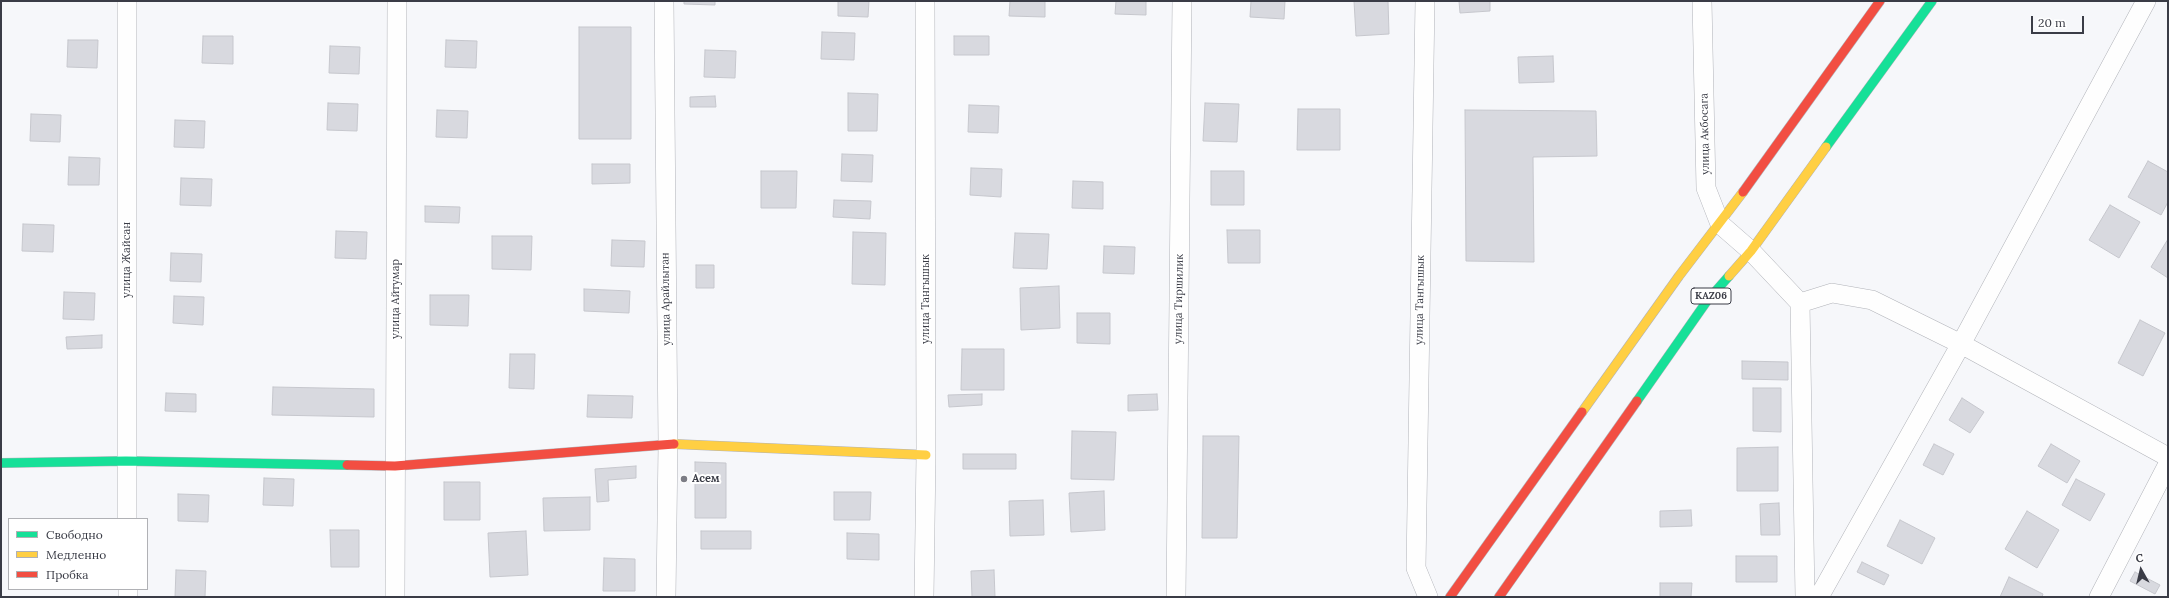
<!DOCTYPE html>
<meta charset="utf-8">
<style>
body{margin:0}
#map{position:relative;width:2169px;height:598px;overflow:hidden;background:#f6f7fa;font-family:Lora,serif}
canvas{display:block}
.frame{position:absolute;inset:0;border:2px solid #3a3c46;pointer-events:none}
.legend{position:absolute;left:8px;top:518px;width:140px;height:72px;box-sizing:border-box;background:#fff;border:1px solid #b0b1b5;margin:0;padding:5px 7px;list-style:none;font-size:12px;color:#3a3c46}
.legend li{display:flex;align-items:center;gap:8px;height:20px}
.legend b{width:20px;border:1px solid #b0b1b5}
.north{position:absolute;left:2121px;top:550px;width:40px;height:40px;-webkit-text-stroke:3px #fff;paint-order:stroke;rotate:352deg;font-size:11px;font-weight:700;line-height:16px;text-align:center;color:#3a3c46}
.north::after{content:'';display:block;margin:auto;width:14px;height:18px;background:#3a3c46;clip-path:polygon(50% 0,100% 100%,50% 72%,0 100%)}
.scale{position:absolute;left:2031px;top:16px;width:53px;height:18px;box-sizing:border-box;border:2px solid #3a3c46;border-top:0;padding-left:5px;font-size:12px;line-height:14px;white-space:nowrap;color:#3a3c46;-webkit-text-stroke:3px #fff;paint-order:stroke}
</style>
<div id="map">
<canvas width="2169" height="598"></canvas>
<div class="frame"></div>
<ul class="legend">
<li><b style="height:5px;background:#16e098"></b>Свободно</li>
<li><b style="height:5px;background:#ffcf43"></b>Медленно</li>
<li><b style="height:5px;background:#f24e42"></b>Пробка</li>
</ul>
<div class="north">С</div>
<div class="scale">20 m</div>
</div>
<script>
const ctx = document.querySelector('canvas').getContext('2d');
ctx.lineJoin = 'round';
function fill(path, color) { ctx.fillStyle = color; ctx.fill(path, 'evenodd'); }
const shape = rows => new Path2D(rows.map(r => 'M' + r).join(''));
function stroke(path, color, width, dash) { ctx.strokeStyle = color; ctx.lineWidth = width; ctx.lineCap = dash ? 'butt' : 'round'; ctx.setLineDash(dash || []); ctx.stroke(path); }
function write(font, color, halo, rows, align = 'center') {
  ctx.font = font + ' Lora,serif'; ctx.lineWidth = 4; ctx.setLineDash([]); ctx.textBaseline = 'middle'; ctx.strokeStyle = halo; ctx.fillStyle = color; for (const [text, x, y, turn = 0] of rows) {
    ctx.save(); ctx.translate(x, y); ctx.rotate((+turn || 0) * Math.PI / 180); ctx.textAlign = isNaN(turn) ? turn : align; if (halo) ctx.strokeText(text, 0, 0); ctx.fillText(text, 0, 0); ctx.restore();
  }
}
const building = shape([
 [684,1,715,1,715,5,684,4,684,1],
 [838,1,869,1,868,17,838,16,838,1],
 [1010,1,1045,1,1045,17,1009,16,1010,1],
 [1116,1,1146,1,1146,15,1115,14,1116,1],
 [1251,1,1285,1,1284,19,1250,17,1251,1],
 [1354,1,1388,1,1389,34,1356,36,1354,1],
 [1459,1,1490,1,1490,11,1460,13,1459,1],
 [579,27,631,27,631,139,579,139,579,27],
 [822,32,855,33,854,60,821,59,822,32],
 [203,36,233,36,233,64,202,63,203,36],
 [954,36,989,36,989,55,954,55,954,36],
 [68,40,98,40,97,68,67,67,68,40],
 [446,40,477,41,476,68,445,67,446,40],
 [330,46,360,47,359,74,329,73,330,46],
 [705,50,736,51,735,78,704,77,705,50],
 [1553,56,1554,82,1519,83,1518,57,1553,56],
 [848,93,878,94,877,131,848,131,848,93],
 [715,96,716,107,690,107,690,97,715,96],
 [328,103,358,104,357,131,327,130,328,103],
 [1205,103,1239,104,1237,142,1203,141,1205,103],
 [969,105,999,106,998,133,968,132,969,105],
 [1298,109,1340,109,1340,150,1297,150,1298,109],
 [437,110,468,111,467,138,436,137,437,110],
 [1465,110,1596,111,1597,156,1533,157,1534,262,1466,261,1465,110],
 [31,114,61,115,60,142,30,141,31,114],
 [175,120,205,121,204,148,174,147,175,120],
 [842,154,873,155,872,182,841,181,842,154],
 [69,157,100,158,99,185,68,185,69,157],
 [2148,161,2168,172,2168,202,2161,215,2128,197,2148,161],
 [592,164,630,164,630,183,592,184,592,164],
 [971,168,1002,169,1001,197,970,195,971,168],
 [761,171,797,171,796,208,761,208,761,171],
 [1211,171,1244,171,1244,205,1211,205,1211,171],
 [181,178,212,179,211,206,180,205,181,178],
 [1073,181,1103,182,1103,209,1072,208,1073,181],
 [834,200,871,201,870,219,833,217,834,200],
 [2110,205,2140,222,2119,258,2089,240,2110,205],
 [425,206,460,207,459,223,425,222,425,206],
 [23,224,54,225,53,252,22,251,23,224],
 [1227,230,1260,230,1260,263,1228,263,1227,230],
 [336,231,367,232,366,259,335,258,336,231],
 [853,232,886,233,885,285,852,284,853,232],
 [1015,233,1049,234,1047,269,1013,268,1015,233],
 [492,236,532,236,531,270,492,269,492,236],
 [2168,239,2168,278,2151,267,2168,239],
 [612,240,645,241,644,267,611,266,612,240],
 [1104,246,1135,247,1134,274,1103,273,1104,246],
 [171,253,202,254,201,282,170,281,171,253],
 [696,265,714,265,714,288,696,288,696,265],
 [1059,286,1060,328,1021,330,1020,288,1059,286],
 [584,289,630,291,629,313,584,311,584,289],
 [64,292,95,293,94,320,63,319,64,292],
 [430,295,469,295,468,326,430,325,430,295],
 [174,296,204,297,203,325,173,323,174,296],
 [1077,313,1110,313,1110,344,1077,343,1077,313],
 [2140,320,2165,333,2143,376,2118,363,2140,320],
 [102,335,102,348,67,349,66,337,102,335],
 [962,349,1004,349,1004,390,961,390,962,349],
 [510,354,535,354,534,389,509,388,510,354],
 [1742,361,1788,362,1788,380,1742,379,1742,361],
 [273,387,374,389,374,417,272,415,273,387],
 [1753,388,1781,388,1781,432,1753,431,1753,388],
 [166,393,196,394,196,412,165,411,166,393],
 [982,394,982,405,949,407,948,395,982,394],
 [1157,394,1158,410,1128,411,1128,395,1157,394],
 [588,395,633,396,632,418,587,417,588,395],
 [1962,398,1984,412,1970,433,1949,420,1962,398],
 [1072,431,1116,432,1114,480,1071,479,1072,431],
 [1203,436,1239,436,1237,538,1202,538,1203,436],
 [1934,444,1954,454,1943,475,1923,465,1934,444],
 [2051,444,2080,461,2067,483,2038,466,2051,444],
 [1778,447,1778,491,1737,491,1737,448,1778,447],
 [963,454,1016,454,1016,469,963,469,963,454],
 [695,462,726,463,726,518,695,518,695,462],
 [636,466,636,478,608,480,609,501,597,502,595,469,636,466],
 [264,478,294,479,293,506,263,505,264,478],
 [2076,479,2105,494,2090,521,2062,505,2076,479],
 [444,482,480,482,480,520,444,520,444,482],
 [1104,491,1105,530,1071,532,1069,493,1104,491],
 [834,492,871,492,870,520,834,520,834,492],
 [178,494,209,495,208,522,178,521,178,494],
 [590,497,590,530,544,531,543,498,590,497],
 [1043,500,1044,535,1010,536,1009,501,1043,500],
 [1779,503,1780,535,1761,535,1760,504,1779,503],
 [1691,510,1692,526,1660,527,1660,511,1691,510],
 [2027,511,2059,530,2037,568,2005,549,2027,511],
 [1900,520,1935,538,1922,564,1887,546,1900,520],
 [330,530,359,530,359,567,331,567,330,530],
 [526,531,528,575,490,577,488,533,526,531],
 [701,531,751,531,751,549,701,549,701,531],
 [847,533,879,534,879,560,847,559,847,533],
 [1736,556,1777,556,1777,582,1736,582,1736,556],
 [604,558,635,559,635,591,603,591,604,558],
 [1862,562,1889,575,1884,585,1857,572,1862,562],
 [176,570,206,571,205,597,175,597,176,570],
 [994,570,995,597,972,597,971,571,994,570],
 [2135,572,2160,585,2155,594,2130,581,2135,572],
 [2009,577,2043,594,2042,597,2000,597,2009,577],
 [1660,583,1692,583,1691,597,1660,597,1660,583]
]);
fill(building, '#d8d9df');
stroke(building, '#c6c7cd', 1);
const street = shape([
 [127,1,127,519],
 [664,1,668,444,666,597],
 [1425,1,1416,568,1428,597],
 [1702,1,1706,188,1720,224,1751,251,1800,303,1832,293,1872,300,1961,344,2168,457],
 [1800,303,1805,597],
 [128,589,128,597],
 [395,597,397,1],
 [924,597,926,455,925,1],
 [1176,597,1182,1],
 [1819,597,1961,344,2146,1],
 [2099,597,2168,464]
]);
const fast = shape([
 [1826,147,1932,1],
 [1637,401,1707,301,1729,276],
 [1,463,126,461,347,465]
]);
const slow = shape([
 [1729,276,1751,251,1826,147],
 [1582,412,1679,276,1743,192],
 [674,444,926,455]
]);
const jam = shape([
 [1743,192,1880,1],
 [347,465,395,466,674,444],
 [1450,597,1582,412],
 [1499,597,1637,401]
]);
stroke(street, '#b1b3b9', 20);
stroke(fast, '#b1b3b9', 10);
stroke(slow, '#b1b3b9', 10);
stroke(jam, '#b1b3b9', 10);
stroke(street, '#fefefe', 19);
stroke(fast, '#16e098', 9);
stroke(slow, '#ffcf43', 9);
stroke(jam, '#f24e42', 9);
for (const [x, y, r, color] of [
 [684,479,4,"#7c7d85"]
]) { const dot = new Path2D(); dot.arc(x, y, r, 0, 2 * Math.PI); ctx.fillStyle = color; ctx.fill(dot); stroke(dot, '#fff', 1.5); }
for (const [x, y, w] of [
 [1711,296,40]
]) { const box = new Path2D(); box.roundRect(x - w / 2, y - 8, w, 16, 3); ctx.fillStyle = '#fff'; ctx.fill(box); stroke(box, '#3a3c46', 1); }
write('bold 10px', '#3a3c46', null, [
 ["KАZ06",1711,296]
]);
write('11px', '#3a3c46', '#fff', [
 ["улица Акбосага",1705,134,-91],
 ["улица Жайсан",127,260,-90],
 ["улица Айтумар",396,299,-90],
 ["улица Арайлытан",666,299,-91],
 ["улица Тангышык",926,299,-90],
 ["улица Тиршилик",1179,299,-89],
 ["улица Тангышык",1420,300,-89]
]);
write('bold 11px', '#3a3c46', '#fff', [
 ["Асем",692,479]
], 'left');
</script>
